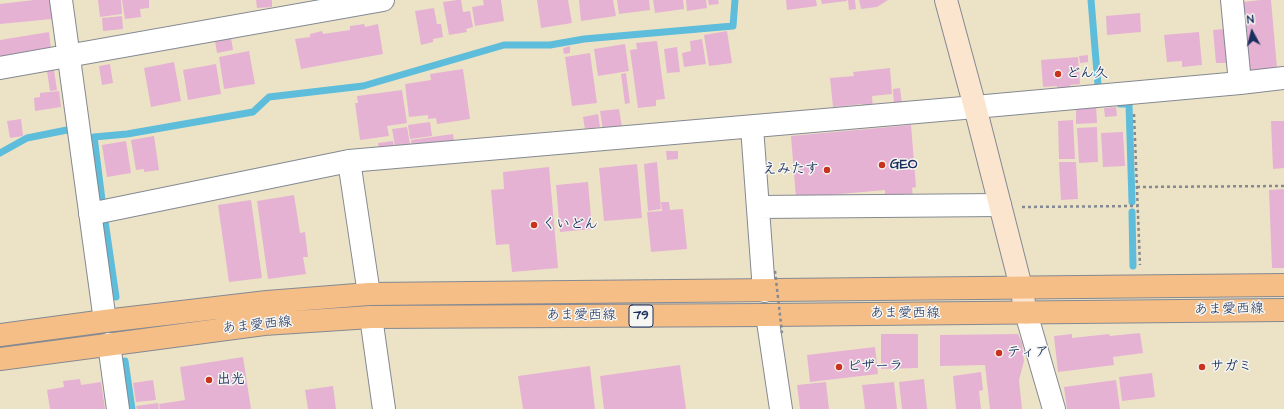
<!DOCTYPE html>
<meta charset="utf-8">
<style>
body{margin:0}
#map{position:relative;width:1284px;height:409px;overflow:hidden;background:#ece3c6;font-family:"Architects Daughter",sans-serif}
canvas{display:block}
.north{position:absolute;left:1232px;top:12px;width:40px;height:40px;-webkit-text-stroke:3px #f6f6f2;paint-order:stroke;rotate:353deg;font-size:11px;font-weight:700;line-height:16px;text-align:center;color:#1b2f5e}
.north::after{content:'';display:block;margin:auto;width:14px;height:18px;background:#1b2f5e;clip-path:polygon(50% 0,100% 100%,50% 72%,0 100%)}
</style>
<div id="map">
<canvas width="1284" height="409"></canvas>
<div class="north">N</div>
</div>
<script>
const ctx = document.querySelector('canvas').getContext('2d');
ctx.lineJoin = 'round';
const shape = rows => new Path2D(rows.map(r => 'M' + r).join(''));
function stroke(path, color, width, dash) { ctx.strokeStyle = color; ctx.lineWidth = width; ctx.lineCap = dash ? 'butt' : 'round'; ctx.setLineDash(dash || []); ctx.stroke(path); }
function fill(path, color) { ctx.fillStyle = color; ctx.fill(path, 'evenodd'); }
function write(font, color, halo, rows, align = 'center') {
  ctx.font = font + ' "Architects Daughter","Klee One",sans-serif'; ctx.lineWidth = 3; ctx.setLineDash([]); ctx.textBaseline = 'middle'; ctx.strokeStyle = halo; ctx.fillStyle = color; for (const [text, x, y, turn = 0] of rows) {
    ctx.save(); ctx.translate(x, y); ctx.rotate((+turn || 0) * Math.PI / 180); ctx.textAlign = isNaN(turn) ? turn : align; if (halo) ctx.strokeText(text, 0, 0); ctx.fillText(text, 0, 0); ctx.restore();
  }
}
stroke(shape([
 [1091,0,1098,85],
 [1120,104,1129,104,1132,202],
 [0,153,27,138,67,130],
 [102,200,94,137,127,134,253,112,269,97,363,86,504,45,550,45,584,39,733,26,735,0],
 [1132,212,1133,266],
 [105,221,116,297],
 [125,361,132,409]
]), '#5dbddb', 7);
fill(shape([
 [34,0,50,0,52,19,0,24,0,4],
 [98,0,121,0,122,14,100,17],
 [122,0,149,0,149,8,140,9,141,17,125,19],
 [256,0,272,0,272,7,257,8],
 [457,0,461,0,463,12,470,11,473,27,466,29,467,32,449,35,443,2],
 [483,0,501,0,504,21,475,26,472,7,484,5],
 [537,0,568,0,572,23,541,28],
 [579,0,613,0,616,16,581,21],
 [617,0,649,0,650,10,619,14],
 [653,0,683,0,684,9,655,13],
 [686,0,706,0,707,8,687,11],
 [708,0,718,0,719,4,709,5],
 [786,0,816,0,817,6,787,10],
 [821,0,847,0,847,1,822,4],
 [848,0,855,0,856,9,849,10],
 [859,0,888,0,877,7,861,9],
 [1261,0,1271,0,1277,68,1249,70,1243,2],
 [434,8,437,24,441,24,443,37,433,39,433,42,421,45,415,11],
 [1140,13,1141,32,1107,35,1106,16],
 [122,16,123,29,103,31,102,18],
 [364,24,365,27,378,24,383,54,301,69,295,39,310,37,310,34,322,31,323,34,350,30,350,26],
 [1224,29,1227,63,1216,63,1213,30],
 [727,31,732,63,709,66,704,35],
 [49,32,51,49,0,57,0,40],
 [1199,32,1202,65,1182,67,1182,61,1167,62,1164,35],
 [231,38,233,50,217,53,215,41],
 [702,39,706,64,684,67,682,53,691,51,690,41],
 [657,41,665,99,656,100,656,106,638,108,630,50,637,49,636,43],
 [625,44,629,71,598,76,594,49],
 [570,46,570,53,564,54,563,48],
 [677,47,680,72,667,73,664,49],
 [249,51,255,84,224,89,219,57],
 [590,53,597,103,572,106,565,57],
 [1088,55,1088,62,1080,63,1079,56],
 [1078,57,1080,84,1070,85,1071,88,1057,89,1057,86,1043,87,1041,60],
 [174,62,181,101,151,107,144,68],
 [110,64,113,83,102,85,99,66],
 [216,64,221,94,188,100,183,70],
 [890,68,892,94,872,96,873,108,863,109,863,104,833,107,830,78,854,76,853,72],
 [463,69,470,119,437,124,436,118,428,119,428,115,409,117,405,84,431,80,430,74],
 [54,70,57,90,50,91,47,71],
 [626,73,630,103,625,104,621,74],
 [900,88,902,104,894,105,893,89],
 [402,90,407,123,387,126,389,136,360,140,355,103,358,103,357,96],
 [59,91,61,107,35,111,34,98,40,97,40,93],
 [1096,105,1097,123,1076,124,1076,106],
 [1116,107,1117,116,1105,117,1104,108],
 [619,109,622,127,603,130,600,111],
 [598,114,600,127,585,129,583,117],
 [21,119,23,136,10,138,7,121],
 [1073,120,1075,159,1059,159,1058,121],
 [1271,121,1284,121,1284,168,1273,169],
 [430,122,432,136,410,139,408,125],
 [911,125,916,187,912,188,913,197,885,199,885,190,796,198,791,136],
 [407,127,410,144,395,146,392,129],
 [1097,127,1098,162,1079,163,1077,128],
 [1123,132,1125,166,1103,167,1101,133],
 [453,134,454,141,412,147,411,140],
 [154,136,159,170,144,172,144,169,136,170,131,140],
 [126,141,131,173,107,177,102,145],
 [393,141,394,146,379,149,378,143],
 [666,151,678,151,678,159,667,160],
 [657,162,661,209,648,211,644,164],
 [1059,162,1076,162,1078,199,1061,200],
 [637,164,642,218,604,221,599,168],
 [549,167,558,268,512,272,509,244,496,245,491,190,504,189,503,172],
 [588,182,592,229,560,232,556,185],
 [1284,189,1284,268,1272,268,1269,190],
 [294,195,300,233,305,232,308,257,303,257,306,274,268,279,257,201],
 [251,200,262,278,229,282,218,205],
 [661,202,669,202,670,210,683,209,687,249,651,252,647,212,662,211],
 [1140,333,1143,353,1113,357,1114,365,1058,372,1054,336,1072,334,1072,338,1109,334,1110,336],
 [881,334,918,334,918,368,881,369],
 [1018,334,1022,343,1024,361,1019,380,1022,409,990,409,985,365,940,366,940,335],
 [875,347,878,374,810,382,807,355],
 [243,357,251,409,160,409,159,404,185,400,180,367],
 [680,365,686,409,604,409,600,376],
 [590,366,595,409,523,409,518,376],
 [981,372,983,390,979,391,981,409,956,409,953,376],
 [1152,373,1155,397,1122,401,1119,377],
 [80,379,81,385,101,382,105,409,50,409,47,390,64,387,63,381],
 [924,379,927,409,902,409,899,382],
 [153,380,156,400,136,402,133,383],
 [1116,380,1120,409,1067,409,1064,387],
 [826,382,829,409,800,409,797,385],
 [894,382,897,409,865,409,862,385],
 [333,386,336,409,308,409,305,390],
 [158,403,159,409,137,409,136,406]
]), '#e5b2d3');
const street = shape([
 [61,0,105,321],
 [1232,0,1240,83],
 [0,68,383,0],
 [752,127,764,291],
 [349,161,369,294],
 [758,207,1000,205],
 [90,214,349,161,975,107,1240,83,1284,78],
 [1026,313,1054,409],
 [767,315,781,409],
 [371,317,384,409],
 [109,344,118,409]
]);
const secondary = shape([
 [946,0,975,107,1021,287,1026,313]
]);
const primary = shape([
 [0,335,105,321,267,302,369,294,1284,285],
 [0,359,264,324,371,317,767,315,1284,310]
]);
stroke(street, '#848992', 24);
stroke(secondary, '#848992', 24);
stroke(primary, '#848992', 24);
stroke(shape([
 [1134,114,1140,265],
 [1137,187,1284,186],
 [1022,207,1138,206]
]), '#848992', 2.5, [3, 3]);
stroke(street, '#fff', 22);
stroke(secondary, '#fbe5cf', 22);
stroke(primary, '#f6be87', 22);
stroke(shape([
 [775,271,782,333]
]), '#848992', 2.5, [3, 3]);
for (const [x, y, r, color] of [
 [1058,74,4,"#c8321e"],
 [882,165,4,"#c8321e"],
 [827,170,4,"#c8321e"],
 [534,225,4,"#c8321e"],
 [999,353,4,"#c8321e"],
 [839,367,4,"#c8321e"],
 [1202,367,4,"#c8321e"],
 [209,380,4,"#c8321e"]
]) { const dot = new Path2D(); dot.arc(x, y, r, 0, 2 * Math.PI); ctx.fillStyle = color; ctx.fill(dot); stroke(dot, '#f6f6f2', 1.5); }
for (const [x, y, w] of [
 [641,316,24]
]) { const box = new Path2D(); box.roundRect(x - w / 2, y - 11, w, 22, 3); ctx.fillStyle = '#f6f6f2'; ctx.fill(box); stroke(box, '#1b2f5e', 1); }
write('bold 13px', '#1b2f5e', null, [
 ["79",641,316]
]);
write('bold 14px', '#1b2f5e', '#f6f6f2', [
 ["どん久",1066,74],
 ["GEO",890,165],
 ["えみたす",819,170,"right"],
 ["くいどん",542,225],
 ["ティア",1007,353],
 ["ピザーラ",847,367],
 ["サガミ",1210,367],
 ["出光",217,380]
], 'left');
write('14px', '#1b2f5e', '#f6f6f2', [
 ["あま愛西線",1229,310,-1],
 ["あま愛西線",905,314],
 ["あま愛西線",581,316],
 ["あま愛西線",257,326,-6]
]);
</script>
